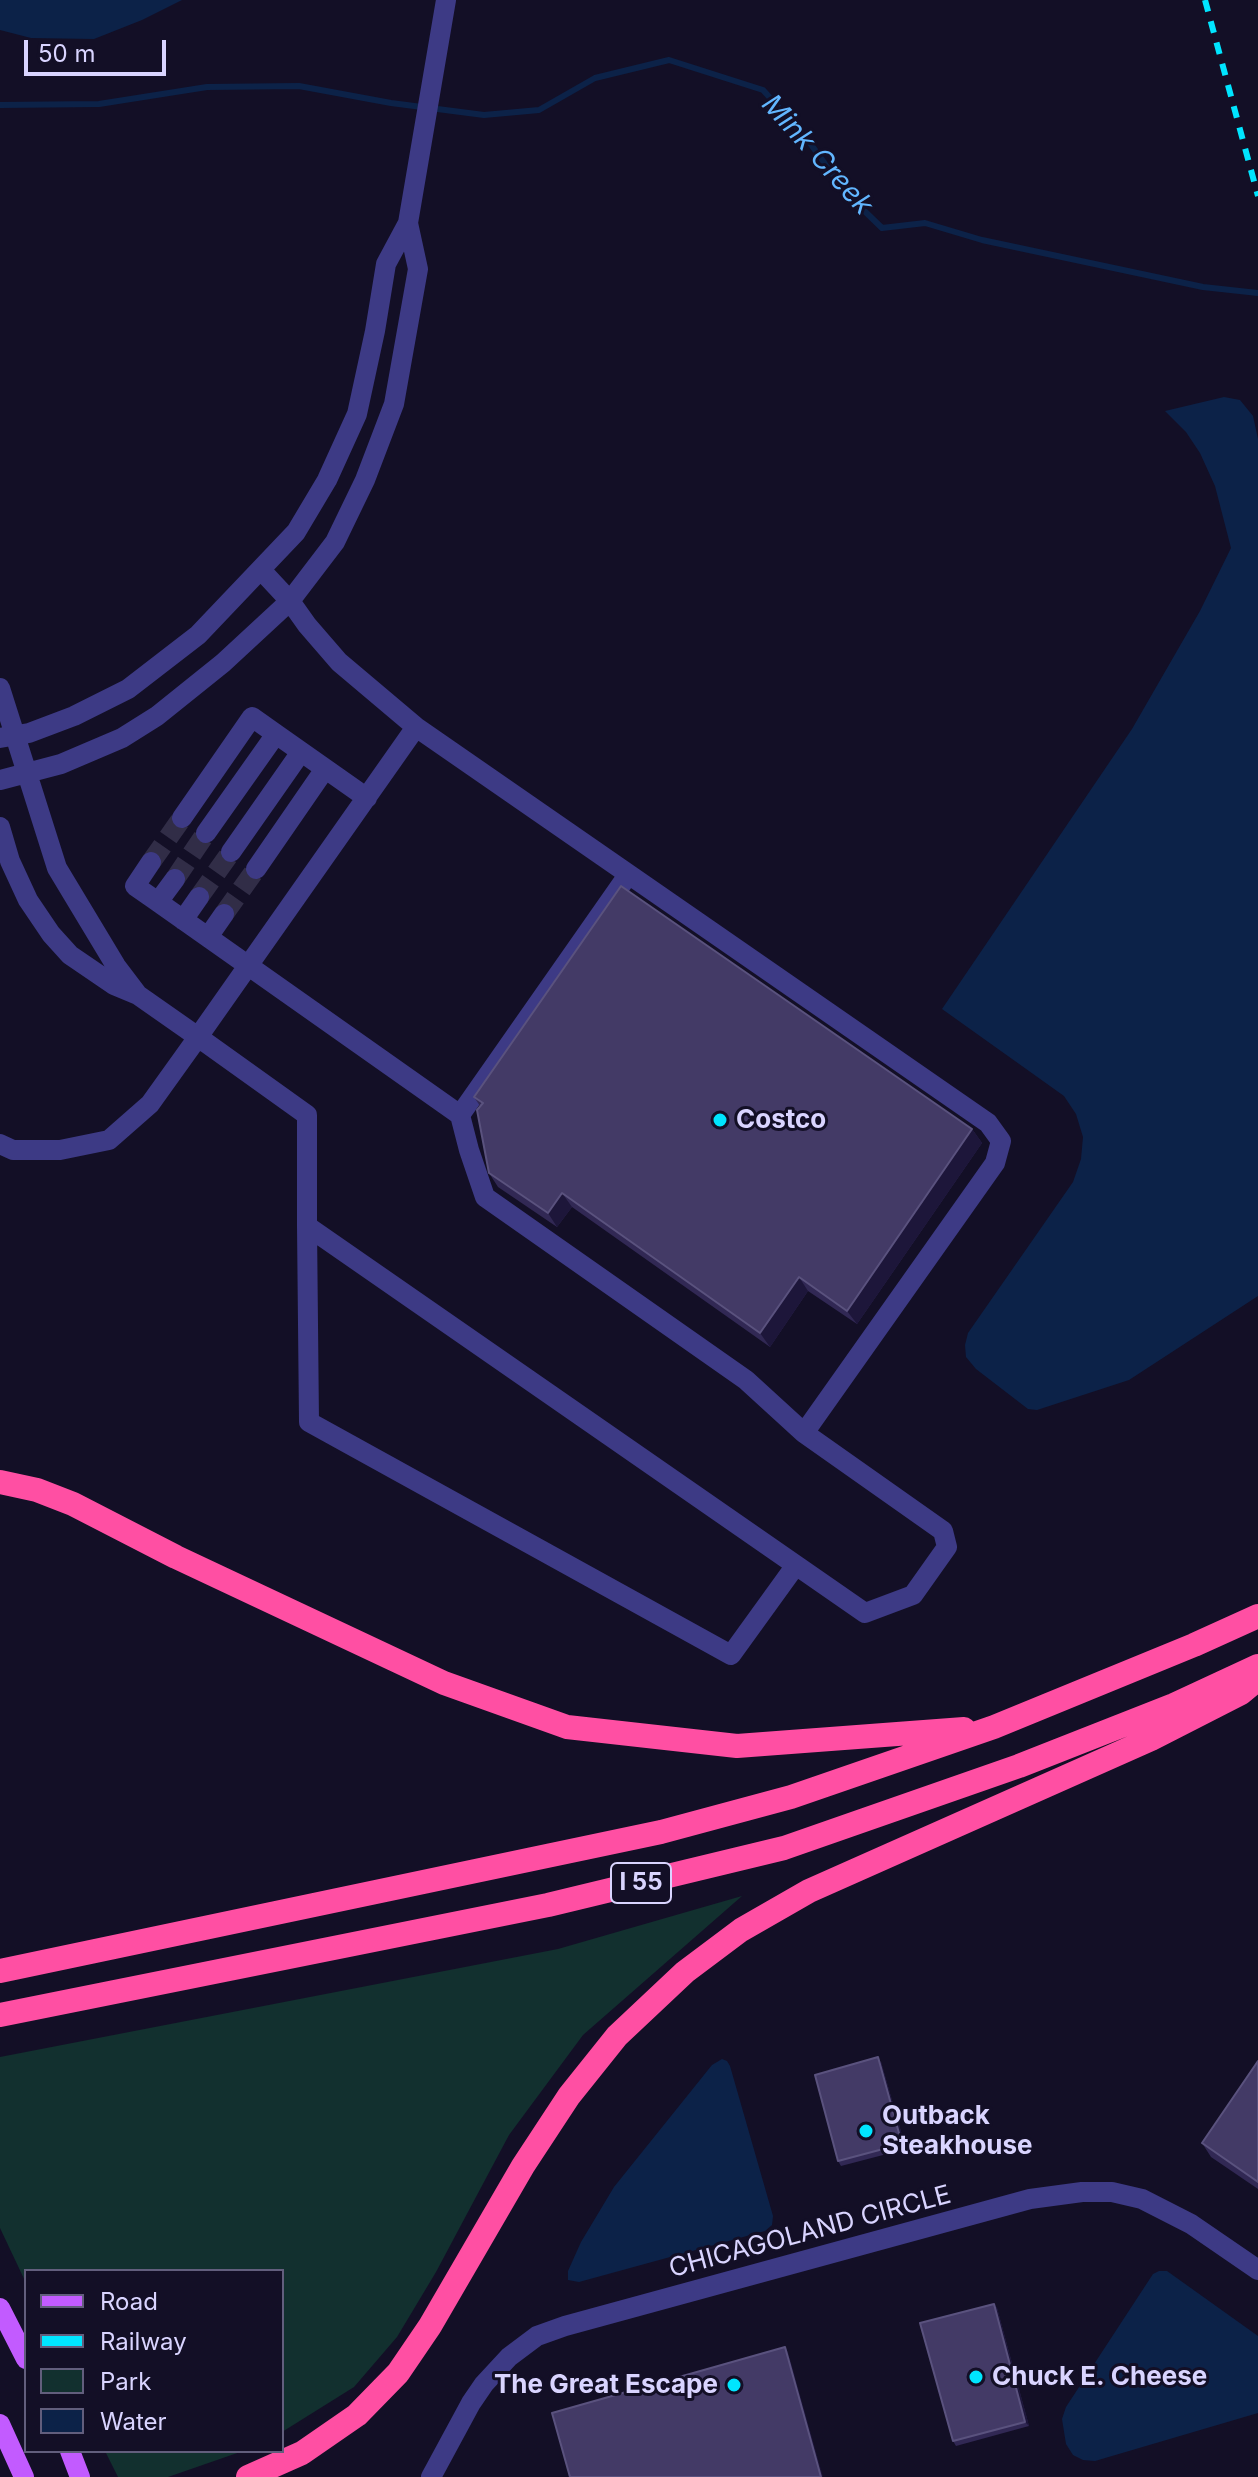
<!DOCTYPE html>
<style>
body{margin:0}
#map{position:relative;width:1258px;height:2477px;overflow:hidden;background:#130f26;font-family:Inter,sans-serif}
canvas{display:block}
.legend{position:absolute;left:24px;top:2269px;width:260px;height:184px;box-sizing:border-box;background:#130f26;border:2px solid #625e7d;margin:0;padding:10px 14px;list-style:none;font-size:24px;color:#d9d4ff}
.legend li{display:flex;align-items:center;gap:16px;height:40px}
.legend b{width:40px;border:2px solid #625e7d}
.scale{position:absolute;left:24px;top:40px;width:142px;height:36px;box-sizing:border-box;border:4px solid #d9d4ff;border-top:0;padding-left:10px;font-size:24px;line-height:28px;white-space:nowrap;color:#d9d4ff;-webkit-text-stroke:6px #130f26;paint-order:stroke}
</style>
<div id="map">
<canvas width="1258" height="2477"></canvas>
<ul class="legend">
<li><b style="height:10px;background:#c25bff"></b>Road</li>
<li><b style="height:10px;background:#00e5ff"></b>Railway</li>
<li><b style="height:22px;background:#12302f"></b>Park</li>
<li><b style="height:22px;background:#0c2248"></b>Water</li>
</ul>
<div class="scale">50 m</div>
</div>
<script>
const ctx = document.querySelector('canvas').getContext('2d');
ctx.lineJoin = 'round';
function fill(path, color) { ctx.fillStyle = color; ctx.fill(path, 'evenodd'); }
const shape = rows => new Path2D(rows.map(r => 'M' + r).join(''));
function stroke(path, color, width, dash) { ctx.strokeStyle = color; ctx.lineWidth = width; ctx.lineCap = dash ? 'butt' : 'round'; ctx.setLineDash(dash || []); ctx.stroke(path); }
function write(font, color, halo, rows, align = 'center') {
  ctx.font = font + ' Inter,sans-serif'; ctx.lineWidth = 6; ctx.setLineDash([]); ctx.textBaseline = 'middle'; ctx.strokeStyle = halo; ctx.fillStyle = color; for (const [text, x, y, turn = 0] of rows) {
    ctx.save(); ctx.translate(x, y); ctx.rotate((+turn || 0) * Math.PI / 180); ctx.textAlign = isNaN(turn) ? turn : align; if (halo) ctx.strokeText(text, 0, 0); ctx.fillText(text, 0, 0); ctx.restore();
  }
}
fill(shape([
 [742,1896,583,2035,509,2135,436,2272,397,2337,354,2387,282,2432,282,2271,26,2271,26,2283,0,2228,0,2057,558,1949],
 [105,2451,243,2451,168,2477,118,2477]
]), '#12302f');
fill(shape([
 [0,0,182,0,142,20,94,39,31,38,0,30],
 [1224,397,1240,400,1253,416,1258,439,1258,1296,1129,1380,1037,1410,1028,1409,976,1369,966,1357,965,1345,968,1333,1073,1182,1081,1159,1083,1137,1076,1114,1064,1096,942,1009,1132,729,1200,611,1231,548,1215,486,1200,453,1186,432,1165,411],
 [722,2059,727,2061,730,2066,773,2216,772,2225,765,2231,579,2282,568,2280,568,2271,581,2242,614,2187,712,2065],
 [1159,2271,1167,2271,1258,2336,1258,2413,1095,2461,1083,2460,1073,2455,1066,2444,1062,2419,1066,2407,1153,2274]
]), '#0c2248');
stroke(shape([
 [0,105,99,104,207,87,299,86,391,103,484,115,539,110,595,78,669,60,763,90,807,139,847,194,882,228,925,223,982,240,1203,287,1258,293]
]), '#0c2248', 6);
stroke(shape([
 [151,862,182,818],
 [175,879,206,833],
 [199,897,231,852],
 [224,914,256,869]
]), '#312d47', 20, [20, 10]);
stroke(shape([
 [0,688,57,868,116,966,138,995],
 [0,738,29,733,74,716,128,689,198,635,296,532,327,480,357,414,375,331,386,264,408,223,446,0],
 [0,780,61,764,122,738,157,716,223,663,290,601,335,542,365,480,394,404,418,269,408,223],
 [182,818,252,717,276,734],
 [0,827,10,861,28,900,51,934,70,955,114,985,138,995,198,1037,416,727,339,662,307,625,290,601,262,571],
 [206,833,276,734,367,798],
 [231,852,301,752],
 [151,862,135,886,158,902],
 [256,869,325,769],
 [175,879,158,902,460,1115,628,875],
 [183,920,199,897],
 [208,937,224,914],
 [460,1115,469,1150,485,1197,746,1380,804,1433],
 [0,1144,13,1150,60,1150,109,1140,150,1104,198,1037,307,1115,307,1226,865,1613,913,1595,947,1547,943,1531,804,1433,995,1163,1001,1141,988,1123,416,727],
 [307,1226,309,1422,731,1655,796,1565],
 [431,2477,471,2403,484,2384,509,2357,537,2336,565,2326,1030,2199,1082,2192,1112,2192,1142,2199,1191,2224,1258,2270]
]), '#3d3a85', 20);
stroke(shape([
 [0,2308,26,2359],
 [0,2424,24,2477],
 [70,2451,80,2477]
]), '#c25bff', 20);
stroke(shape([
 [0,1482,37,1490,73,1504,176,1557,444,1683,567,1727,737,1746,964,1729],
 [0,1971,661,1832,791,1797,994,1727,1194,1645,1258,1616],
 [0,2015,548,1905,784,1848,1019,1766,1174,1705,1258,1666],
 [248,2477,302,2453,357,2415,398,2373,430,2326,523,2166,569,2096,617,2036,685,1972,741,1930,809,1891,1151,1739,1241,1693,1258,1679]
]), '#ff4fa3', 24);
stroke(shape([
 [1205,0,1258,196]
]), '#00e5ff', 6, [12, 10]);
fill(shape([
 [474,1097,972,1129,982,1143,857,1324,808,1291,770,1347,572,1207,557,1227,498,1187,489,1173,480,1106],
 [1258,2061,1258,2189,1211,2157,1202,2143],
 [881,2062,906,2149,841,2166,838,2161],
 [994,2304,997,2308,1029,2426,956,2446,953,2441]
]), '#312854');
fill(shape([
 [972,1129,982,1143,857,1324,847,1311],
 [562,1193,572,1207,557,1227,548,1213],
 [799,1277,808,1291,770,1347,760,1333],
 [878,2057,881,2062,906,2149,902,2144],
 [994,2304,997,2308,1029,2426,1025,2422],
 [785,2347,788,2352,823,2477,821,2477]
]), '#1d163a');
const building = shape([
 [621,886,972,1129,847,1311,799,1277,760,1333,562,1193,548,1213,489,1173,477,1110,483,1103,474,1097,621,886],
 [878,2057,902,2144,838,2161,815,2075,878,2057],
 [1258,2061,1258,2182,1202,2143,1258,2061],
 [994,2304,1025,2422,953,2441,920,2323,994,2304],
 [785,2347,821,2477,570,2477,552,2413,785,2347]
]);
fill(building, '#433a66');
stroke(building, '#5a527e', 2);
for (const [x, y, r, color] of [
 [720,1120,8,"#00e5ff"],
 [866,2131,8,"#00e5ff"],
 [976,2377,8,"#00e5ff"],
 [734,2385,8,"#00e5ff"]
]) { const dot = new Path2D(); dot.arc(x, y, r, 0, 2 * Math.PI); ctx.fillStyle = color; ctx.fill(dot); stroke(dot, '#130f26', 3); }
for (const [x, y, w] of [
 [641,1883,60]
]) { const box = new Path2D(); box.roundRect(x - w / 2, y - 20, w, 40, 6); ctx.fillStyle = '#130f26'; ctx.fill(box); stroke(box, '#d9d4ff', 2); }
write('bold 24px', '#d9d4ff', null, [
 ["I 55",641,1883]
]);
write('bold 26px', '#d9d4ff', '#130f26', [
 ["Costco",736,1120],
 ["Outback",882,2116],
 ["Steakhouse",882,2146],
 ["Chuck E. Cheese",992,2377],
 ["The Great Escape",718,2385,"right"]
], 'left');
write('26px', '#d9d4ff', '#130f26', [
 ["CHICAGOLAND CIRCLE",810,2232,-15]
]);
write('italic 28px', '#62b6ff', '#130f26', [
 ["Mink Creek",817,155,48]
]);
</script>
